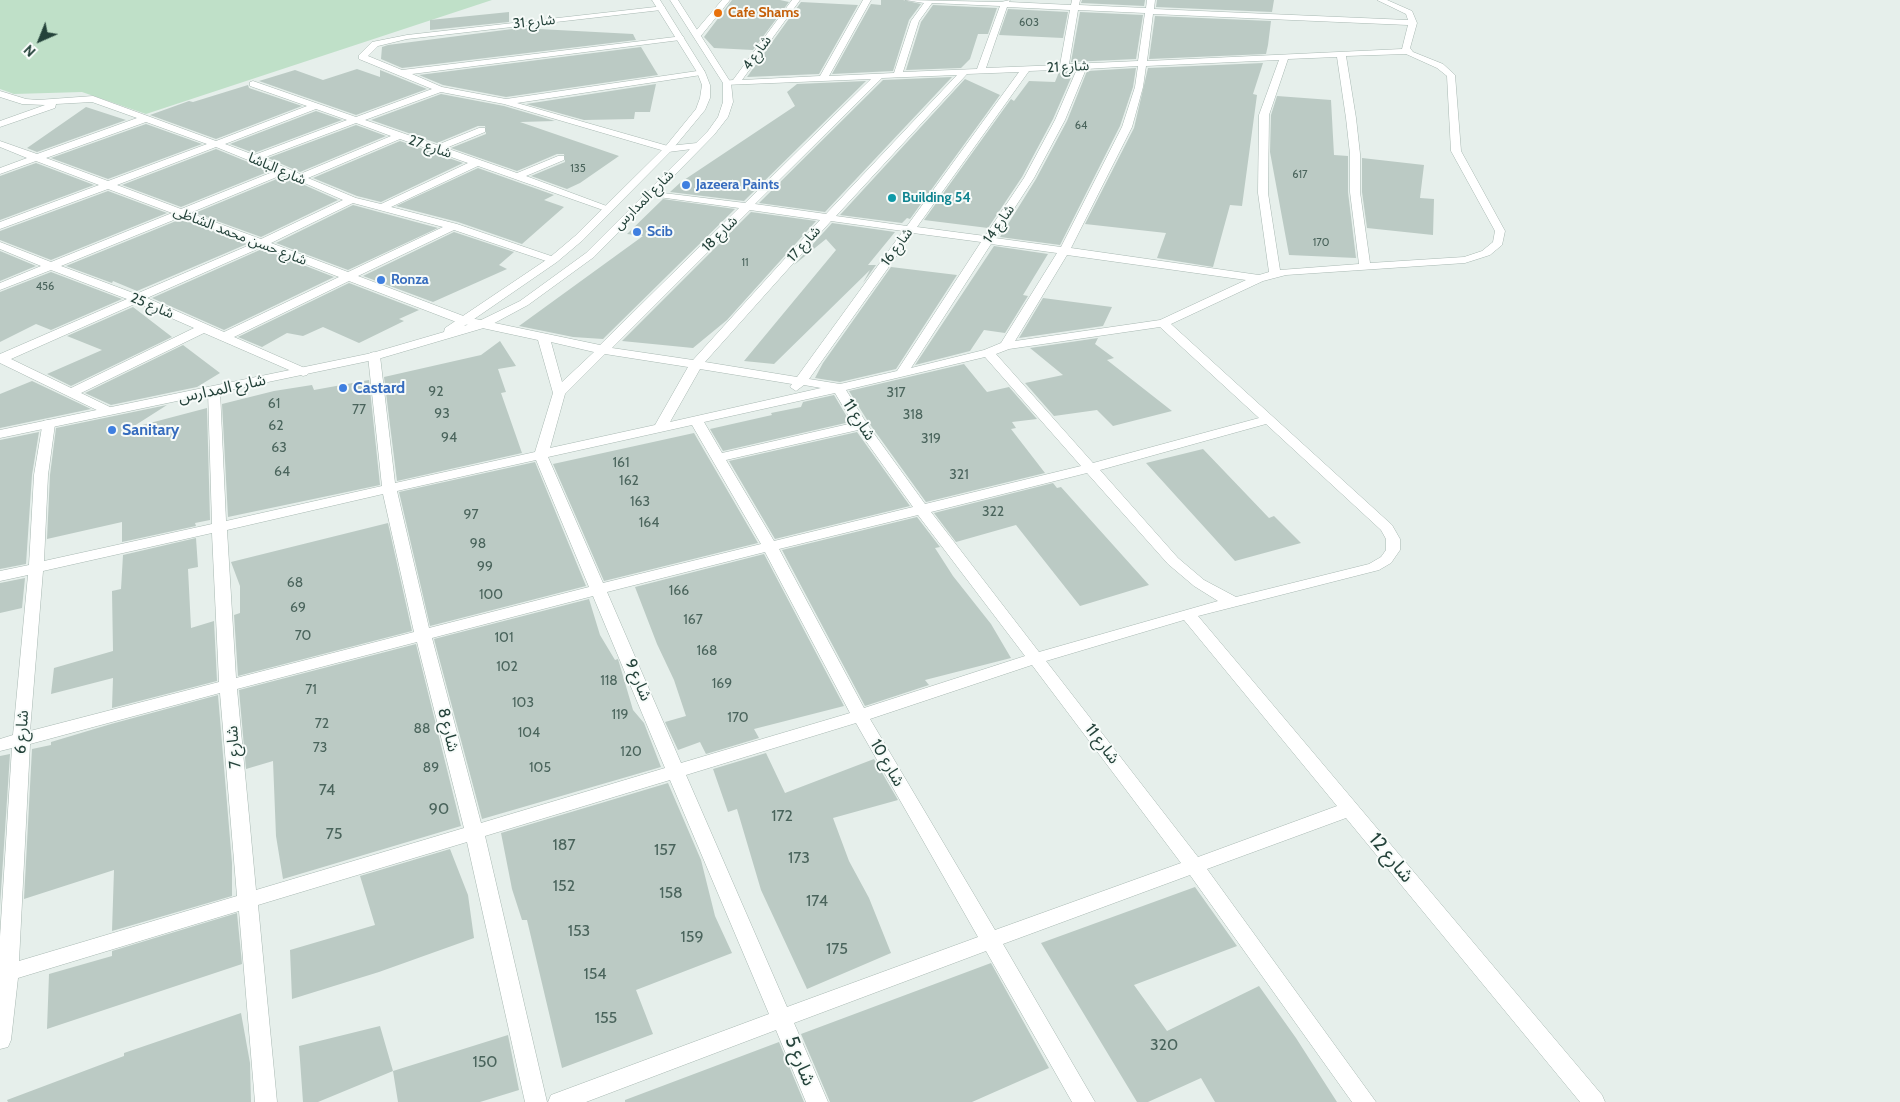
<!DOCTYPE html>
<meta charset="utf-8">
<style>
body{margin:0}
#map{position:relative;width:1900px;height:1102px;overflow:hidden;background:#e6efeb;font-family:Cabin,sans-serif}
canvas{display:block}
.north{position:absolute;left:15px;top:15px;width:50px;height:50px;-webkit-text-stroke:4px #f7fbf9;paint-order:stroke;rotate:224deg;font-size:14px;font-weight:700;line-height:20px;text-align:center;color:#24423a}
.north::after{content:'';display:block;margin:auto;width:18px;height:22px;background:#24423a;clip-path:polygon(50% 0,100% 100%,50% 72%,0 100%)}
</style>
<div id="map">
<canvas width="1900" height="1102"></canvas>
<div class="north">N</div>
</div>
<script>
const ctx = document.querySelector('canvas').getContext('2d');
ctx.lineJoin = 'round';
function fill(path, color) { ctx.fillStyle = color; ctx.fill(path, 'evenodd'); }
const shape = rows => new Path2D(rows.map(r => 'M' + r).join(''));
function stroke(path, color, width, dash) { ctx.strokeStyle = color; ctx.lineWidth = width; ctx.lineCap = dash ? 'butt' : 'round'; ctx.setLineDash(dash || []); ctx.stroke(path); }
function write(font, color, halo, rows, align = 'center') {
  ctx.font = font + ' Cabin,"Noto Sans Arabic",sans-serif'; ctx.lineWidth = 4; ctx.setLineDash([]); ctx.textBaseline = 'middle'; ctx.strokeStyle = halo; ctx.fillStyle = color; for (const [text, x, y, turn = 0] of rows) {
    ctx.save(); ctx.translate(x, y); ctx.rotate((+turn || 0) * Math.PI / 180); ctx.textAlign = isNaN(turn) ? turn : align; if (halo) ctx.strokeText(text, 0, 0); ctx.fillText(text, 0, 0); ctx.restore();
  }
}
fill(shape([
 [0,0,492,0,146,114,82,92,14,94,0,89]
]), '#bfe0c8');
fill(shape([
 [732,0,780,0,789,2,753,50,714,48,704,37],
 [881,0,903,0,921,4,909,20,893,71,832,74,871,4,881,5],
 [1082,0,1145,0,1144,6,1081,3],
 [1157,0,1274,0,1272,12,1156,7],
 [801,2,858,5,819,74,747,77],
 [933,5,997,8,988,34,978,34,970,59,961,68,906,70,921,22],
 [1008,9,1068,12,1063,38,999,35],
 [509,12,509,22,430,30,430,20],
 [1080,12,1143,15,1136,59,1071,62],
 [1155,16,1271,21,1268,45,1266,54,1149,59],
 [520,28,633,34,636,40,402,68,381,59,382,47,388,45],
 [641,47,658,75,506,97,443,85,419,75],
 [1263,63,1253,94,1257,95,1242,206,1230,205,1213,267,1157,258,1166,233,1085,224,1134,128,1148,68],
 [1136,68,1133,87,1120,126,1060,245,1000,237,1036,179,1067,121,1087,71],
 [357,69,380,77,380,70,427,89,356,115,259,81,295,70,323,80],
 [1074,71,1053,119,1022,177,988,228,924,220,1011,99,1014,101,1029,81,1055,82,1059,72],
 [952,77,825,212,759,203,883,80],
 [965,79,1000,95,910,219,907,218,902,223,840,215],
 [866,81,744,201,670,192,681,182,795,106,787,92,797,84],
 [656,84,650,112,635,112,634,119,584,120,526,104],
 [248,85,249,88,302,106,216,139,150,115,189,101,193,102],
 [441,94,504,106,555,121,520,122,619,156,580,183,567,189,531,176,565,162,564,154,557,154,517,171,451,148,486,134,485,126,478,126,437,143,371,120],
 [1277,96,1331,100,1334,155,1348,156,1348,192,1356,258,1289,255,1270,152,1271,115],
 [86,107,126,120,37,152,27,148],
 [316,111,342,120,254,153,230,144],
 [146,124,202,144,108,179,51,158],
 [356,125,386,136,300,172,268,158],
 [400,141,463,163,381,202,357,196,313,178],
 [216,149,270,171,181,207,122,185],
 [1362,158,1424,165,1420,198,1434,199,1433,235,1367,228,1362,192],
 [36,163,94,185,0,220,0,176],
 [478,168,554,195,544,200,564,207,522,244,458,222,396,206],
 [284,176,338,200,261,237,195,213],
 [108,191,167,213,51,260,0,240,0,231],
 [663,199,735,209,603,339,573,337,519,326,643,236,627,234],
 [353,205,438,228,348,270,276,243],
 [751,212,816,221,727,320,693,348,622,341],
 [181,219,247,244,137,291,113,281,112,283,66,266],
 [832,223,895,232,868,265,876,265,863,283,870,270,774,364,744,361,836,250,826,239,794,265],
 [454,232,514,252,499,265,507,269,433,302,363,276],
 [994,246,1048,254,1023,295,1028,296,1005,333,984,330,970,351,915,365],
 [262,249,334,277,224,330,152,298],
 [0,251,36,266,0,281],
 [891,267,957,275,896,369,840,382,815,378,823,363],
 [51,272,122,299,51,330,36,324,0,342,0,292],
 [349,283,419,310,399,319,404,321,359,343,323,327,303,336,287,333,262,347,238,337],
 [1043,298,1112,307,1103,326,1019,338],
 [133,307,172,337,71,386,47,374,102,350,67,336],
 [1098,338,1095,344,1114,358,1107,360,1172,411,1113,426,1097,410,1054,416,1025,383,1063,375,1030,348],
 [500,341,516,366,498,369,506,392,501,393,522,453,397,481,384,377,481,355],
 [183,345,220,373,197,387,111,405,85,393],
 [964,364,987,392,1009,387,1037,419,1012,422,1016,428,1011,429,1045,473,926,502,869,423,849,391],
 [369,380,380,485,228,517,222,404,274,391,312,385,314,390],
 [32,381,91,409,0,428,0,394],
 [834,395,850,422,723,451,710,429,772,415,771,413,801,407,803,402],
 [167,405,131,428,207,408,210,520,195,523,196,526,122,542,122,522,47,539,50,475,56,428],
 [39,432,32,475,26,564,0,569,0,440],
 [857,432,910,506,775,539,729,461],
 [694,433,758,543,604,581,553,464],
 [1203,449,1269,518,1274,516,1301,543,1235,561,1146,463],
 [535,462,586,586,430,626,399,492],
 [1053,483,1057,488,1061,487,1149,585,1080,606,1016,525,956,542,934,513],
 [917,517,940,547,935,548,953,576,991,624,1011,658,925,680,929,685,865,706,782,550],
 [388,523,412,631,238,676,234,615,240,613,240,586,231,562],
 [196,538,198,567,188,569,191,628,214,621,217,681,112,708,113,678,51,694,54,668,113,651,112,591,121,589,123,555],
 [764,554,844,706,754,729,759,738,706,754,700,742,678,750,665,722,686,716,674,680,657,644,635,587],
 [25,578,22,608,0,613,0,583],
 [589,599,600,635,615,660,618,659,633,710,644,723,661,767,482,819,434,639],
 [416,644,461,826,283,879,276,836,273,761,246,769,239,690],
 [218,695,232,863,232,896,112,931,114,870,24,899,32,749,51,745,51,742,111,724],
 [766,753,785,793,874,759,898,800,833,818,849,861,869,898,891,953,807,989,761,890,737,809,728,812,713,769],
 [10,754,0,906,0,756],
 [668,783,701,860,715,916,732,953,636,990,653,1034,562,1068,527,920,522,920,512,889,501,833],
 [450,849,468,895,474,938,379,972,292,999,290,950,375,925,360,876],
 [1195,887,1237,946,1134,985,1167,1031,1259,986,1296,1038,1337,1102,1215,1102,1201,1078,1148,1102,1137,1102,1041,943],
 [237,913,242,964,47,1029,49,974,112,956,112,951],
 [991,963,1049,1068,972,1102,830,1102,801,1034],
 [241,1013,250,1063,251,1102,8,1102,7,1100,124,1056,124,1053],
 [380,1026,393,1071,318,1102,303,1102,299,1046],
 [508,1035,519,1090,480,1102,398,1102,393,1071],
 [779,1042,804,1102,625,1102,625,1100]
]), '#bbcac4');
const minor = shape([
 [722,0,730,0,700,37,694,37,694,33,722,0],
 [792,0,800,0,742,80,820,76,863,0,871,0,829,76,894,73,911,21,924,3,905,0,1001,2,1010,0,1009,2,1071,5,1072,0,1080,0,1079,5,1146,8,1147,0,1155,0,1154,9,1408,20,1406,14,1377,0,1387,0,1412,11,1417,23,1410,48,1413,52,1443,64,1455,75,1461,151,1505,231,1502,245,1490,255,1465,263,1286,275,1263,281,1171,324,1392,525,1400,539,1400,550,1391,563,1379,570,1198,616,1602,1095,1605,1102,1580,1102,1346,818,1207,869,1376,1102,1352,1102,1190,875,1003,944,1095,1102,1072,1102,986,951,794,1023,828,1102,806,1102,776,1030,586,1102,548,1102,551,1095,769,1014,670,780,485,836,547,1102,525,1102,467,842,258,905,277,1102,255,1102,239,911,18,978,11,1040,8,1047,0,1049,0,937,12,748,0,751,0,739,13,735,28,575,0,581,0,571,29,565,34,475,43,421,48,420,55,424,48,475,44,561,212,524,208,391,209,388,219,388,220,391,226,521,382,486,368,356,370,353,374,352,380,356,395,483,535,452,553,393,538,340,459,323,349,281,234,337,307,369,309,372,307,375,303,376,204,333,81,393,112,408,114,411,107,415,0,363,0,354,127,299,51,270,0,290,0,283,41,266,0,249,0,242,51,262,172,213,108,189,0,229,0,222,99,185,36,161,0,174,0,168,27,158,0,147,0,141,37,154,137,118,92,102,56,104,55,108,0,127,0,121,45,105,22,104,0,97,0,91,26,99,38,100,93,96,216,141,307,106,250,86,250,82,253,81,356,117,432,89,359,59,359,55,372,42,407,35,664,6,665,8,661,10,407,39,378,46,368,56,402,70,683,36,684,38,680,40,412,74,442,87,506,99,704,70,704,74,701,75,517,103,668,146,697,143,702,146,700,148,668,152,504,104,441,92,365,120,437,145,479,128,485,128,485,132,446,148,517,173,558,156,564,156,564,160,526,176,612,208,611,210,603,210,478,166,391,207,457,224,557,258,557,262,549,262,454,230,358,276,466,317,600,345,739,208,651,196,647,195,647,191,745,203,871,79,724,85,724,81,733,80,792,0],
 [932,3,1000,6,977,69,903,72,919,21,932,3],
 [1007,7,1070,10,1060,65,986,68,1007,7],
 [1078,10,1145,13,1138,61,1069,64,1078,10],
 [1153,14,1408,25,1402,49,1147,61,1153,14],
 [1406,54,1437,68,1447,76,1451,151,1495,231,1493,242,1482,251,1464,257,1370,263,1360,192,1360,154,1356,118,1346,56,1406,54],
 [1337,57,1346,118,1350,154,1350,192,1359,264,1280,270,1268,193,1269,115,1288,59,1337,57],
 [1279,60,1259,115,1258,193,1269,272,1259,275,1071,248,1132,127,1143,87,1146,66,1279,60],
 [1138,66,1135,87,1122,127,1061,247,995,238,1034,178,1065,120,1086,69,1138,66],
 [1077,69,1055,120,1024,178,985,236,917,227,1029,71,1077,69],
 [1019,72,907,226,836,216,967,74,1019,72],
 [957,75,826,214,755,204,882,78,957,75],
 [316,109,347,120,254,155,225,144,316,109],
 [146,122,207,144,108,181,46,158,146,122],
 [356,123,391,136,300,174,263,158,356,123],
 [400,139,468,163,381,204,356,198,308,178,400,139],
 [216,147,275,171,181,209,117,185,216,147],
 [284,174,343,200,261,239,190,213,284,174],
 [353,203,443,227,348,272,271,243,353,203],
 [750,210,820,220,693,360,612,348,750,210],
 [181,217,252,244,136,294,61,266,181,217],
 [831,221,903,231,797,377,705,362,831,221],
 [913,233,981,242,897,371,840,384,809,379,913,233],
 [991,244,1057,253,1001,343,984,350,911,368,991,244],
 [262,247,339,277,224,332,147,298,262,247],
 [1067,255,1246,280,1160,320,1015,341,1067,255],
 [137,303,194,328,71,388,11,359,137,303],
 [1160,327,1259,418,1093,463,996,354,1009,349,1160,327],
 [551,342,594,352,562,382,551,342],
 [605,354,688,367,655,425,550,448,565,394,605,354],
 [985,357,1081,466,925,504,867,424,846,390,985,357],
 [700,369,792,384,790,387,796,391,804,385,821,388,670,422,700,369],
 [835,393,853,423,722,453,704,422,835,393],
 [1266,424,1381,530,1386,539,1386,550,1381,557,1369,564,1236,597,1204,580,1178,558,1100,470,1266,424],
 [692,425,761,544,603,583,548,457,692,425],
 [858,430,913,507,774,541,726,460,858,430],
 [536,460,589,587,429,628,397,491,536,460],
 [1087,473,1168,564,1194,586,1218,601,1039,652,931,512,1087,473],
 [383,494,414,632,236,678,227,530,383,494],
 [918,515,1025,656,864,708,779,549,918,515],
 [212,533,219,682,30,731,43,571,212,533],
 [765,552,850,713,681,763,607,592,765,552],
 [593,596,665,768,481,823,432,638,593,596],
 [1184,620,1337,806,1198,857,1046,661,1184,620],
 [417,642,464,828,256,890,237,689,417,642],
 [1032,665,1181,863,995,930,870,719,1032,665],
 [220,693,237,896,19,961,30,744,220,693],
 [856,723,978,937,787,1007,686,775,856,723]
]);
const tertiary = shape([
 [652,0,660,0,705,72,710,85,710,98,705,110,671,151,583,240,557,262,464,326,479,321,520,301,586,253,708,131,718,117,723,102,723,83,670,0,678,0,731,83,733,102,728,117,714,135,594,257,528,305,487,327,378,359,0,438,0,430,372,353,444,332,445,328,549,258,575,236,665,147,696,109,700,98,702,85,697,72,652,0]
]);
stroke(minor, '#a8b8b2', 1);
stroke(tertiary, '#a8b8b2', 1);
fill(minor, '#fff');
fill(tertiary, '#fff');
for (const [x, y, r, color] of [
 [718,13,5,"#e8710a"],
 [686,185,5,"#3f7fe0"],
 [892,198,5,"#0f9aa8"],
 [637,232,5,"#3f7fe0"],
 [381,280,5,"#3f7fe0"],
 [343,388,5,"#3f7fe0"],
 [112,430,5,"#3f7fe0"]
]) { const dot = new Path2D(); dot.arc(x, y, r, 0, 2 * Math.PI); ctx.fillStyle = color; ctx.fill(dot); stroke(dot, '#f7fbf9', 2); }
write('11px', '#4a645c', null, [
 ["603",1029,23],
 ["64",1081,126],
 ["135",578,169],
 ["617",1300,175],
 ["170",1321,243],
 ["11",745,263],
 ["456",45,287]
]);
write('bold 14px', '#c56008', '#f7fbf9', [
 ["Cafe Shams",728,13]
], 'left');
write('14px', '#24423a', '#f7fbf9', [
 ["شارع 31",534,22,-6],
 ["شارع 4",757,53,-54],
 ["شارع 21",1068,67,-3],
 ["شارع 27",430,147,19],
 ["شارع الباشا",277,169,23],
 ["شارع المدارس",644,200,-45],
 ["شارع 14",999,224,-55],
 ["شارع 18",720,234,-45],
 ["شارع حسن محمد الشاظى",240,236,21],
 ["شارع 17",804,244,-48],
 ["شارع 16",897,247,-54],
 ["شارع 25",152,306,23]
]);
write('bold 14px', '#366cbe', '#f7fbf9', [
 ["Jazeera Paints",696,185],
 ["Scib",647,232],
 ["Ronza",391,280]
], 'left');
write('bold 14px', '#0d838f', '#f7fbf9', [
 ["Building 54",902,198]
], 'left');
write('14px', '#4a645c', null, [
 ["92",436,392],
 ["317",896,393],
 ["61",274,404],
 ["77",359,410],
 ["93",442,414],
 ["318",913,415],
 ["62",276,426],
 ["94",449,438],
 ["319",931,439],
 ["63",279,448],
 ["161",621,463],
 ["64",282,472],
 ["321",959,475],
 ["162",629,481],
 ["163",640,502],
 ["322",993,512],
 ["97",471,515],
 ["164",649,523],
 ["98",478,544],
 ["99",485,567],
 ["68",295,583],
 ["166",679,591],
 ["100",491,595],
 ["69",298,608],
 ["167",693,620],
 ["70",303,636],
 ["101",504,638],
 ["168",707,651],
 ["102",507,667],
 ["118",609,681],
 ["169",722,684],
 ["71",311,690],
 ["103",523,703],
 ["119",620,715],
 ["170",738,718],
 ["72",322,724],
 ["88",422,729],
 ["104",529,733],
 ["73",320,748],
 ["120",631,752],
 ["89",431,768],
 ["105",540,768]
]);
write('bold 16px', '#366cbe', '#f7fbf9', [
 ["Castard",353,388],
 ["Sanitary",122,430]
], 'left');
write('16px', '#24423a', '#f7fbf9', [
 ["شارع المدارس",222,389,-12],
 ["شارع 11",859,420,57],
 ["شارع 9",638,680,67],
 ["شارع 8",448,730,76],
 ["شارع 6",22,732,-86],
 ["شارع 11",1102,744,53],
 ["شارع 7",234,747,-95],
 ["شارع 10",887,763,60]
]);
write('16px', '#4a645c', null, [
 ["74",327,790],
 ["90",439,809],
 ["172",782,816],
 ["75",334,834],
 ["187",564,845],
 ["157",665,850],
 ["173",799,858],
 ["152",564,886],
 ["158",671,893],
 ["174",817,901],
 ["153",579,931],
 ["159",692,937],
 ["175",837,949],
 ["154",595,974],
 ["155",606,1018],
 ["320",1164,1045],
 ["150",485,1062]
]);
write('19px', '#24423a', '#f7fbf9', [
 ["شارع 12",1391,858,50],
 ["شارع 5",800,1061,68]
]);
</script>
